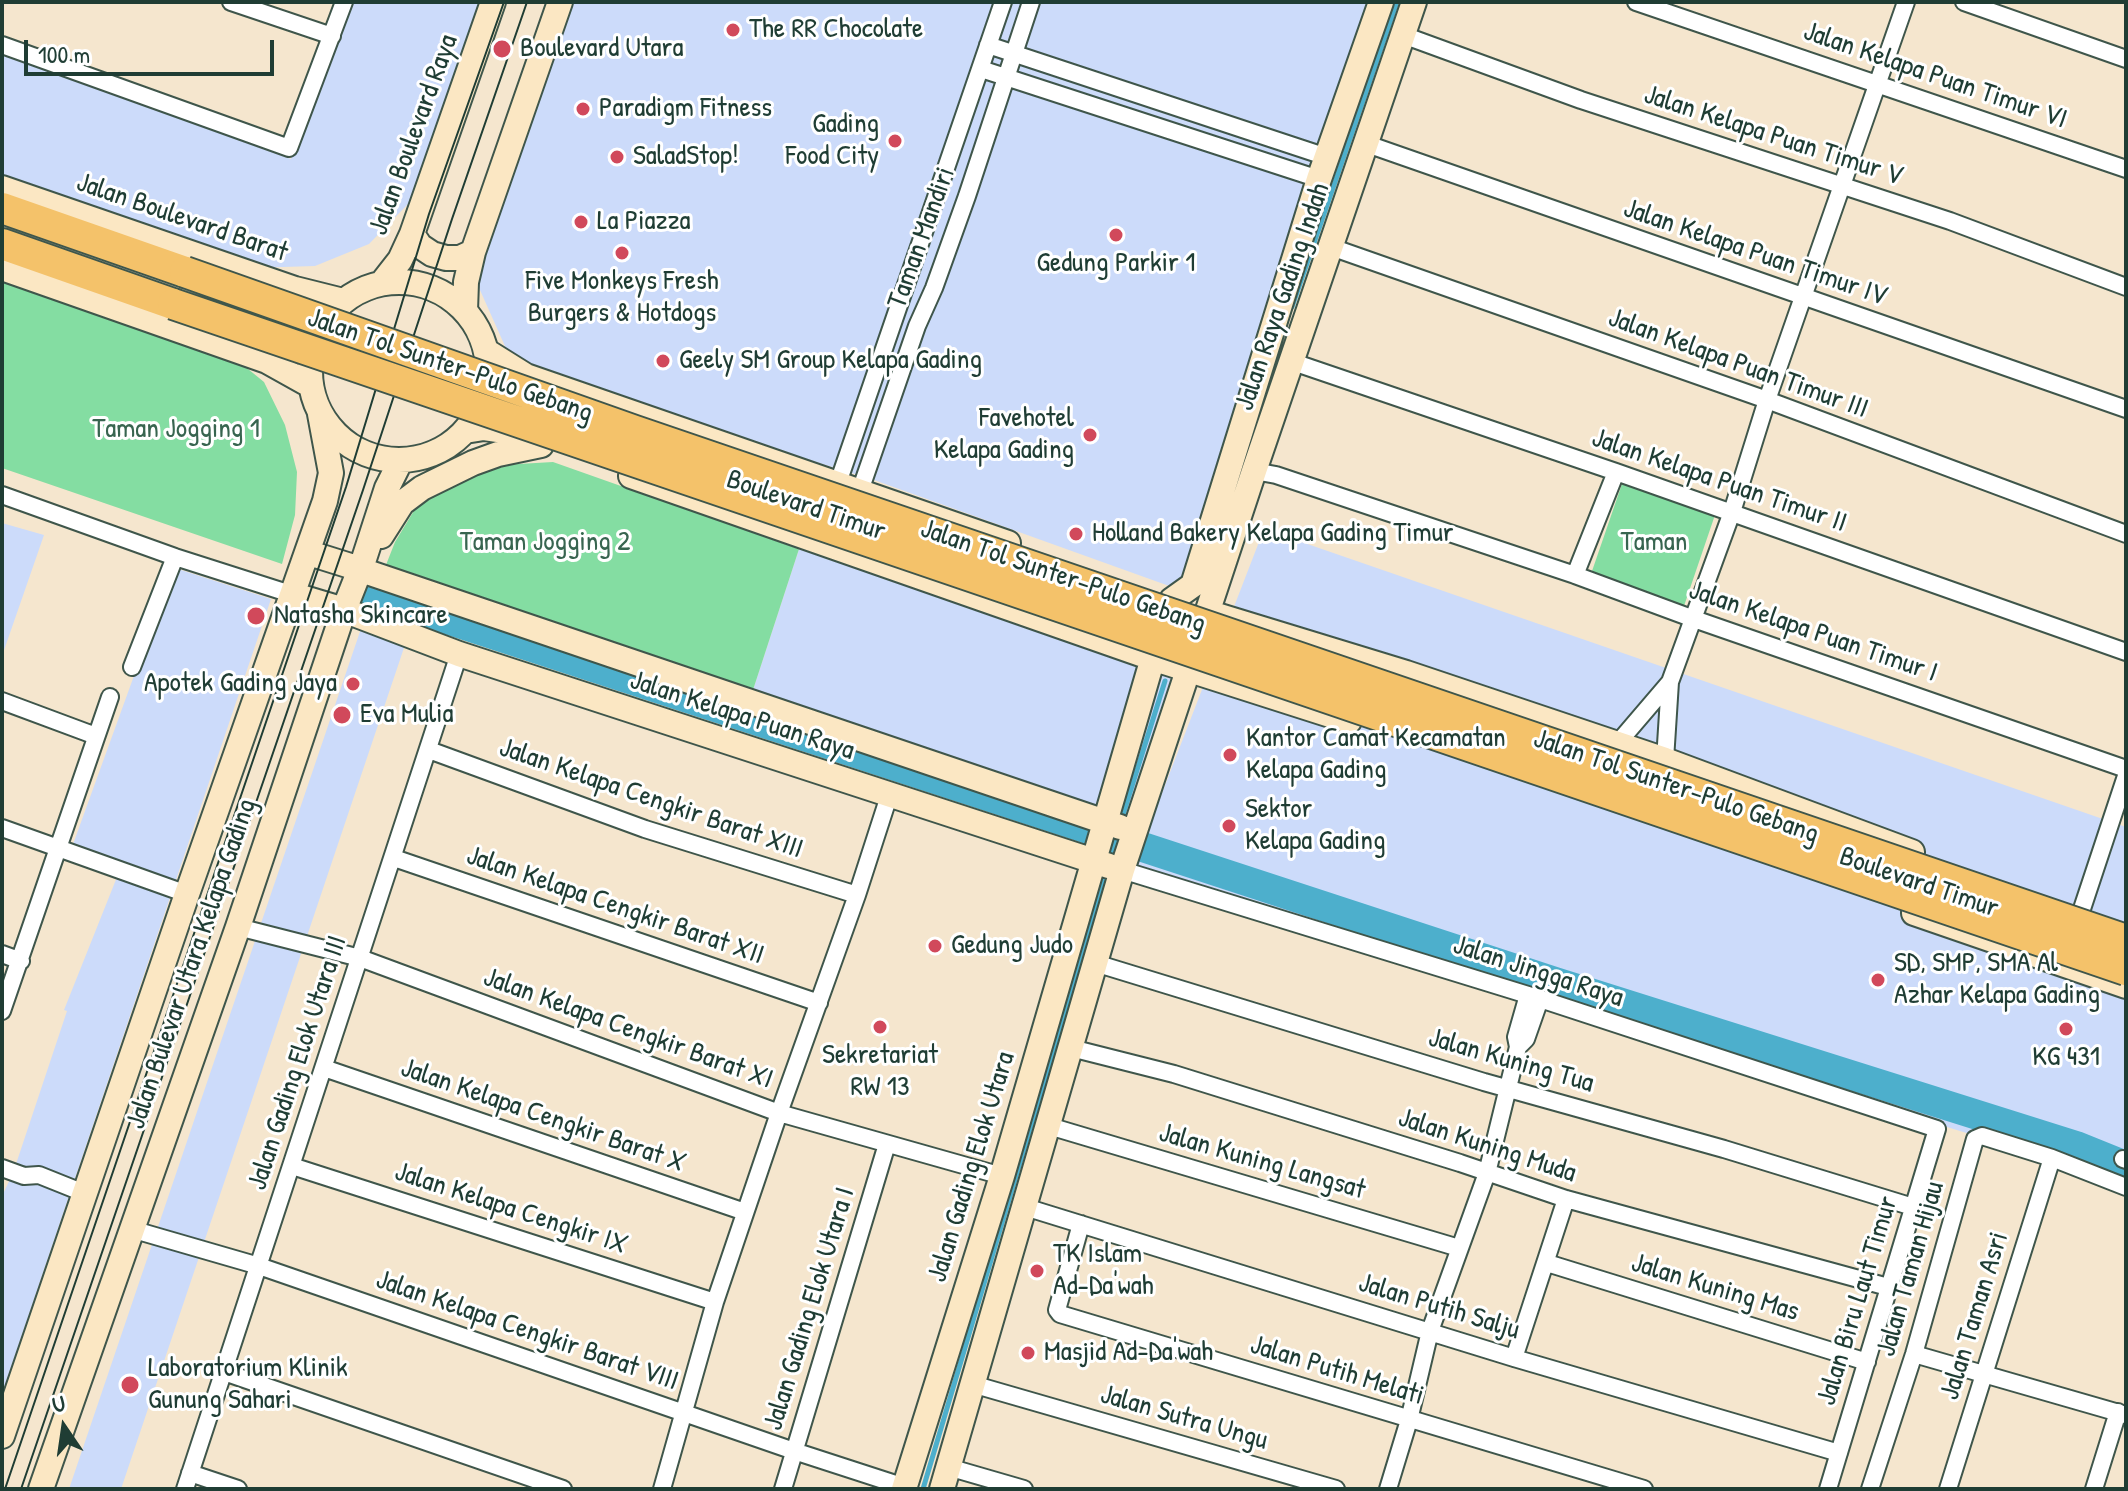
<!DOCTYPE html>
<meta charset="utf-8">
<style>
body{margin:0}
#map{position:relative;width:2128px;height:1491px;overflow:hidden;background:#f5e6ce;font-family:"Patrick Hand",sans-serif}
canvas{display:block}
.frame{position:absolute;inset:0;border:4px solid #1f3d34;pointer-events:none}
.north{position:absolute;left:24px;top:1387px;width:80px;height:80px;-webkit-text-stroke:6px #fff;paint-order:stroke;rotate:347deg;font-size:22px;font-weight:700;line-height:32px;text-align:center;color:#1f3d34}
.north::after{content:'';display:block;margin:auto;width:28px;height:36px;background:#1f3d34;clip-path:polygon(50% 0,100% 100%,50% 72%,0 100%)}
.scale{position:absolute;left:24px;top:40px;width:250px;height:36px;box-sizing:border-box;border:4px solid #1f3d34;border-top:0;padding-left:10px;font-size:24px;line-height:28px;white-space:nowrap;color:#1f3d34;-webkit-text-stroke:6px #fff;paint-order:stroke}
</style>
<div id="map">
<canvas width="2128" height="1491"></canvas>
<div class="frame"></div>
<div class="north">U</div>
<div class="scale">100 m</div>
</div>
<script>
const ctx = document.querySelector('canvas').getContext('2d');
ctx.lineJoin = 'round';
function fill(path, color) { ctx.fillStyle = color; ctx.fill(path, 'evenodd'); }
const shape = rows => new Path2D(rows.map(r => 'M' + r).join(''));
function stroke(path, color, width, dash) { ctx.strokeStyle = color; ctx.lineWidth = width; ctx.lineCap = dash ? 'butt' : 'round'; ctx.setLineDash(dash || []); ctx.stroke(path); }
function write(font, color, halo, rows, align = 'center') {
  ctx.font = font + ' "Patrick Hand",sans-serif'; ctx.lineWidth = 6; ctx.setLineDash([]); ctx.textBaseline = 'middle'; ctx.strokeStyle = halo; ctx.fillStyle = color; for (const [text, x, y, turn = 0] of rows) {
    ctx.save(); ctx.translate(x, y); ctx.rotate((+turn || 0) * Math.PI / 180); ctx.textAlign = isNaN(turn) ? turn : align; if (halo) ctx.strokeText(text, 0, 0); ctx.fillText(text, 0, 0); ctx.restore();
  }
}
fill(shape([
 [345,2,488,2,434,158,410,202,369,244,315,266,251,268,2,175,2,54,291,159],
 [573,2,1371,2,1189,576,1172,587,874,480,654,412,512,362,476,281],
 [2,523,44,535,2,656,3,555],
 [1264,529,2126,827,2126,1182,1130,876],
 [799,549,1168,676,1173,681,1131,817,1117,820,751,696],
 [178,569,271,599,2,1394,2,1196,13,1173,67,1011,64,1010,121,867,72,847,135,673],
 [368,608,412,624,121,1489,69,1489]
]), '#ccdbfa');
fill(shape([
 [2,280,221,347,264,382,285,425,297,472,295,515,282,564,2,468],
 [553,462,799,549,751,696,384,570,395,542,415,509,461,477,501,465],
 [1623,481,1716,512,1684,606,1591,574]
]), '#84dda2');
stroke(shape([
 [1292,307,1397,2],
 [1121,821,1165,681],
 [1110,859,1117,834],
 [923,1489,1106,873]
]), '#4dafcc', 5);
stroke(shape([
 [370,594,1555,982,2076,1146,2126,1166]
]), '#4dafcc', 30);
const street = shape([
 [231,2,332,36],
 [1636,2,2126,169],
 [1964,2,2126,59],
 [1403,35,1581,100,1950,221,2126,287],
 [2,45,289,148,344,2],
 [988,45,1327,157],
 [981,69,1319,179],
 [1367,144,2126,409],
 [1331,247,1767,400,2126,534],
 [1293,362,1616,472,2126,652],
 [1254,471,1276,475,1575,575,1694,619,2126,769],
 [838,483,1003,2],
 [860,491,917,326,934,288,967,196,1031,2],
 [2,495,175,557,294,595],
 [1575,575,1616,472],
 [132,667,175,557],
 [2,701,96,736],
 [1617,744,1670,682],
 [429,750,645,829,857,895],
 [1665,760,1670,682,1732,512,1767,400,1906,2],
 [2,828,187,894],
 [394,858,819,1003],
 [1122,870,1528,995,1937,1129,1828,1489],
 [238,927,360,958,779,1113,1002,1176],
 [2075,930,2126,776],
 [2,954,21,961],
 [1095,963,1484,1082,1724,1149,1913,1207],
 [2,1011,110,697],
 [1518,1047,1526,1039,1540,999],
 [1071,1048,1174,1074,1460,1163,1566,1199,1888,1287],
 [324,1068,745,1212],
 [1049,1126,1459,1248],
 [2123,1159,2126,1160],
 [292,1166,715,1302],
 [2,1168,24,1176,39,1175,84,1193],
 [1025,1207,1514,1358,1839,1453],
 [1081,1224,1057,1310,1060,1314,1644,1489],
 [131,1229,259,1266,794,1451,905,1487],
 [1547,1263,1867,1362],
 [1914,1354,2126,1415],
 [1514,1358,1566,1199],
 [224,1372,563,1489],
 [972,1384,1336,1489],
 [948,1467,1024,1489],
 [190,1473,238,1489],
 [185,1489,459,654],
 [662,1489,715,1302,779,1113,857,895,889,796],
 [783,1489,887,1144],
 [1388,1489,1409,1420,1430,1331,1487,1173,1518,1047,1516,1037,1528,995],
 [1870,1489,1914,1354,1975,1139,1982,1136,2052,1158,2126,1187],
 [1948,1489,2052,1158],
 [2094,1489,2118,1412]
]);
const secondary = shape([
 [2,188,295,289,343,301],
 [412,234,420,246,432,254,446,258,460,258,473,252],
 [2,268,267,361,310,385],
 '310 371a89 89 0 1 1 178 0a89 89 0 1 1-178 0Z',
 [382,283,400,260,412,234,493,2],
 [465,311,466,282,473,252,560,2],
 [486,351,526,376,1008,543],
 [465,431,484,428,505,431,525,438],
 [631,476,1152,658,1349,721],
 [381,536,402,503,422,488,473,463,498,454,541,445],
 [309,553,360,569],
 [364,571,1120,827],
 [294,595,344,610],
 [1172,600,1193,585,1319,179,1381,2],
 [346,611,459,654,1109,866],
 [1213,614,1406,673,1665,760,1912,852],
 [1914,913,2126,986],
 [2,1436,187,894,325,501,331,473,320,414],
 [41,1489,238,927,344,610,363,562,387,488,401,460],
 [904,1489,1002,1176,1157,644],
 [942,1489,1122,870,1254,471,1414,2]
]);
const highway = shape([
 [2,208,185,272],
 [2,244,173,304]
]);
stroke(street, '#3f564b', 20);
stroke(secondary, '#3f564b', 28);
stroke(highway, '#3f564b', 34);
stroke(street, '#fff', 16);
stroke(secondary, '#fbe7c3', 24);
stroke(highway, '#f4c26a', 30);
stroke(shape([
 [5,1489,346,487,429,214,504,2],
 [21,1489,363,490,452,219,527,2]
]), '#1f3d34', 2);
const highwayBridge = shape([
 [185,272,635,431,2126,940],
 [173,304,2126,970]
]);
stroke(highwayBridge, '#3f564b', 34, []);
stroke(highwayBridge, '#f4c26a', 30);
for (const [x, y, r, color] of [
 [733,30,8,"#d1495b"],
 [502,49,10,"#d1495b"],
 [583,109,8,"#d1495b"],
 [895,141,8,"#d1495b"],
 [617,157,8,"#d1495b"],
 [581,222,8,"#d1495b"],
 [1116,235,8,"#d1495b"],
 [622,253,8,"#d1495b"],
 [663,361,8,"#d1495b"],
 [1090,435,8,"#d1495b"],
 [1076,534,8,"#d1495b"],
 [256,616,10,"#d1495b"],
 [353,684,8,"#d1495b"],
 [342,715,10,"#d1495b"],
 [1230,755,8,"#d1495b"],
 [1229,826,8,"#d1495b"],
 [935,946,8,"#d1495b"],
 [1878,980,8,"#d1495b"],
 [880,1027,8,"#d1495b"],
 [2066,1029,8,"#d1495b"],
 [1037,1271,8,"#d1495b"],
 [1028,1353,8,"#d1495b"],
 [130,1385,10,"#d1495b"]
]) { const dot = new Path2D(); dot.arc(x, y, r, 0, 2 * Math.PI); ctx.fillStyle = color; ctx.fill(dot); stroke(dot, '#fff', 3); }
write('28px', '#1f3d34', '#fff', [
 ["The RR Chocolate",749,30],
 ["Boulevard Utara",520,49],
 ["Paradigm Fitness",599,109],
 ["Gading",879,125,"right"],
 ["Food City",879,157,"right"],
 ["SaladStop!",633,157],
 ["La Piazza",597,222],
 ["Gedung Parkir 1",1116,264,"center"],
 ["Five Monkeys Fresh",622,282,"center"],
 ["Burgers & Hotdogs",622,314,"center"],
 ["Geely SM Group Kelapa Gading",679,361],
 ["Favehotel",1074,419,"right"],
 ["Kelapa Gading",1074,451,"right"],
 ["Holland Bakery Kelapa Gading Timur",1092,534],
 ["Natasha Skincare",274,616],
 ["Apotek Gading Jaya",337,684,"right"],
 ["Eva Mulia",360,715],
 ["Kantor Camat Kecamatan",1246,739],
 ["Kelapa Gading",1246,771],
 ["Sektor",1245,810],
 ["Kelapa Gading",1245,842],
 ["Gedung Judo",951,946],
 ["SD, SMP, SMA Al",1894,964],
 ["Azhar Kelapa Gading",1894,996],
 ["Sekretariat",880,1056,"center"],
 ["RW 13",880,1088,"center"],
 ["KG 431",2066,1058,"center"],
 ["TK Islam",1053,1255],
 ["Ad-Da'wah",1053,1287],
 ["Masjid Ad-Da'wah",1044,1353],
 ["Laboratorium Klinik",148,1369],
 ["Gunung Sahari",148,1401]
], 'left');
write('28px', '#1f3d34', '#fff', [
 ["Jalan Kelapa Puan Timur VI",1935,76,19],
 ["Jalan Boulevard Raya",414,135,-70],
 ["Jalan Kelapa Puan Timur V",1773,136,18],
 ["Jalan Boulevard Barat",182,218,19],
 ["Taman Mandiri",922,238,-70],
 ["Jalan Kelapa Puan Timur IV",1755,253,19],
 ["Jalan Raya Gading Indah",1283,297,-71],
 ["Jalan Kelapa Puan Timur III",1738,364,20],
 ["Jalan Tol Sunter–Pulo Gebang",450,366,19],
 ["Jalan Kelapa Puan Timur II",1719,481,19],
 ["Boulevard Timur",806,506,19],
 ["Jalan Tol Sunter–Pulo Gebang",1063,577,19],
 ["Jalan Kelapa Puan Timur I",1813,632,19],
 ["Jalan Kelapa Puan Raya",742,716,18],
 ["Jalan Tol Sunter–Pulo Gebang",1676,787,19],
 ["Jalan Kelapa Cengkir Barat XIII",651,799,19],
 ["Boulevard Timur",1919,883,19],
 ["Jalan Kelapa Cengkir Barat XII",615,906,19],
 ["Jalan Bulevar Utara Kelapa Gading",192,964,-71],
 ["Jalan Jingga Raya",1538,972,18],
 ["Jalan Kelapa Cengkir Barat XI",628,1029,20],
 ["Jalan Kuning Tua",1511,1061,16],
 ["Jalan Gading Elok Utara III",298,1063,-72],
 ["Jalan Kelapa Cengkir Barat X",543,1116,19],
 ["Jalan Kuning Muda",1487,1146,18],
 ["Jalan Kuning Langsat",1262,1162,16],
 ["Jalan Gading Elok Utara",972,1167,-73],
 ["Jalan Kelapa Cengkir IX",511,1209,18],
 ["Jalan Taman Hijau",1911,1269,-74],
 ["Jalan Kuning Mas",1715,1288,17],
 ["Jalan Biru Laut Timur",1858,1301,-73],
 ["Jalan Putih Salju",1439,1307,17],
 ["Jalan Gading Elok Utara I",810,1309,-73],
 ["Jalan Taman Asri",1975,1316,-73],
 ["Jalan Kelapa Cengkir Barat VIII",527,1331,19],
 ["Jalan Putih Melati",1337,1371,17],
 ["Jalan Sutra Ungu",1184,1418,16]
]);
write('28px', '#386550', '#fff', [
 ["Taman Jogging 1",176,430],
 ["Taman Jogging 2",545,543],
 ["Taman",1654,543]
]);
</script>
